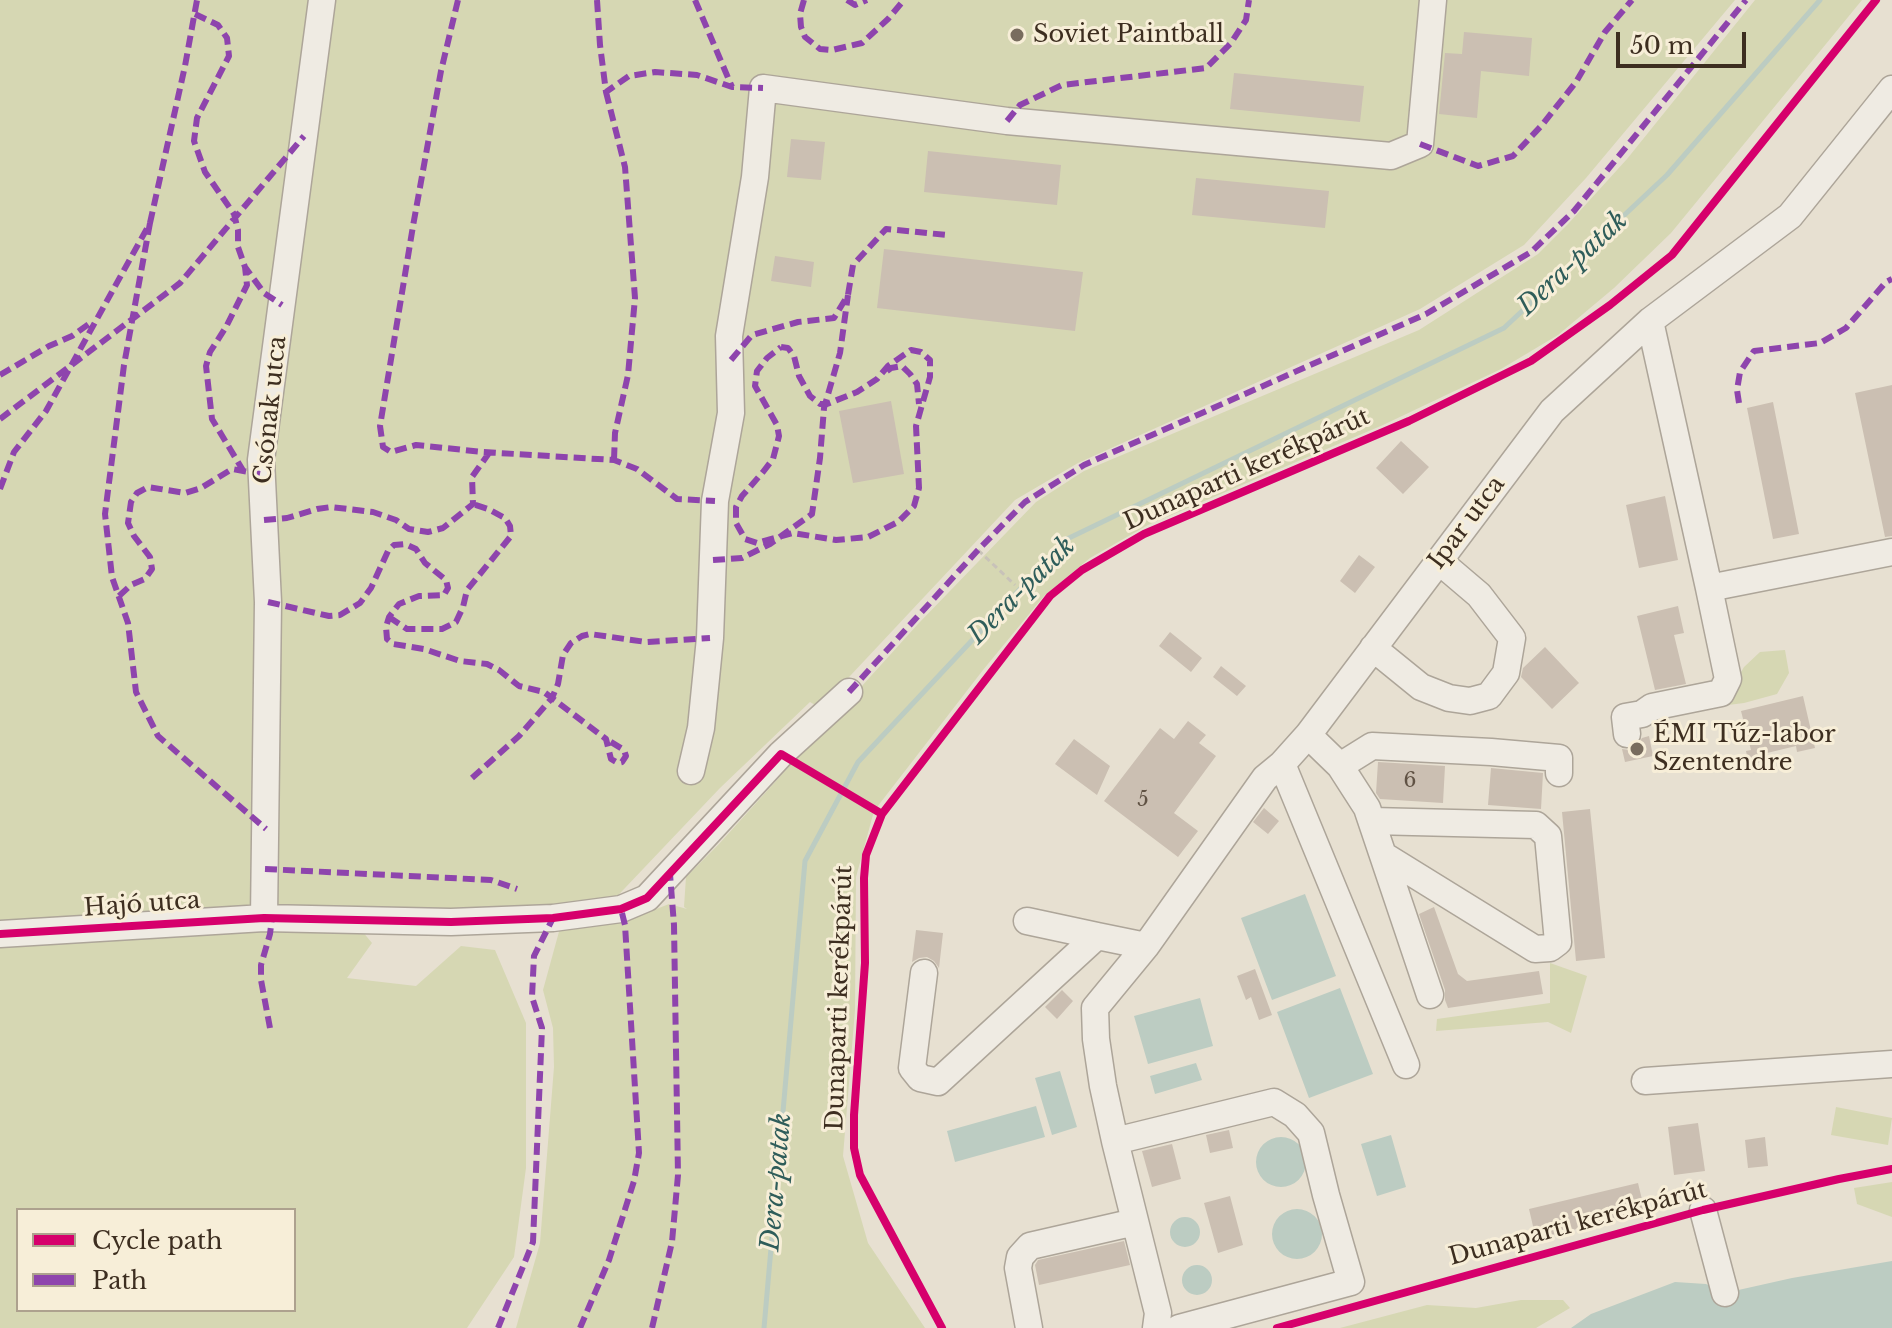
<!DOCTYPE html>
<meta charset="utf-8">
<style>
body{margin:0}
#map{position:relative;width:1892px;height:1328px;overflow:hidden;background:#e7e0d1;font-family:"Libre Baskerville",serif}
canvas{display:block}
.legend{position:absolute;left:16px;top:1208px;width:280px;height:104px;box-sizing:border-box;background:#f7eed8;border:2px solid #ada18e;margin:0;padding:10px 14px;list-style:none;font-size:24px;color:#3d2e20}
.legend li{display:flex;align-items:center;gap:16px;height:40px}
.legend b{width:40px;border:2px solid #ada18e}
.scale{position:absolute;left:1616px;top:32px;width:130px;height:36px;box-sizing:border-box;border:4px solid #3d2e20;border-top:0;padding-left:10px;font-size:24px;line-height:28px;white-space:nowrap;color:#3d2e20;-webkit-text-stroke:6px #f7eed8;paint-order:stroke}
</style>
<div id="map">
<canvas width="1892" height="1328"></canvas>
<ul class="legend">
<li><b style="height:10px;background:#d6006c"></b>Cycle path</li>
<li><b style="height:10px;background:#8e44ad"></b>Path</li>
</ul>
<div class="scale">50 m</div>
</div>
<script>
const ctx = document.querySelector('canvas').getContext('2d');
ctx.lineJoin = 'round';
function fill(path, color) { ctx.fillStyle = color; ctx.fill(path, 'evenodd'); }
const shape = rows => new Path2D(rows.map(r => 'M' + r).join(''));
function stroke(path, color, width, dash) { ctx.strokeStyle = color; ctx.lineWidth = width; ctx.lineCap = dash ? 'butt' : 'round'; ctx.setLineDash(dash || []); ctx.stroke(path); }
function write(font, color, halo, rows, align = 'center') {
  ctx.font = font + ' "Libre Baskerville",serif'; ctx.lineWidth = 6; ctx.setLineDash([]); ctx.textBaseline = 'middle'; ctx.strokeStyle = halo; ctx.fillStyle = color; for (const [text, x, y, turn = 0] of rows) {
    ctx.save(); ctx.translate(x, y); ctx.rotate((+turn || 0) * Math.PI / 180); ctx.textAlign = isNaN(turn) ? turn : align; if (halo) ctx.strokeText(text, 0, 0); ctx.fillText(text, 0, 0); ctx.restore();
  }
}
fill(shape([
 [0,0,318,0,256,467,269,913,269,483,332,0,1735,0,1586,178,1524,245,1420,309,1078,463,1015,500,820,708,810,702,720,788,606,908,352,919,372,943,347,978,416,986,461,946,495,950,526,1023,526,1168,514,1257,467,1328,0,1328],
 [18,1210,294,1210,294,1310,18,1310],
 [1755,0,1862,0,1671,233,1614,288,1558,335,1501,369,1383,425,1148,525,1090,558,1044,596,983,670,874,811,856,877,855,1010,843,1156,868,1243,925,1328,516,1328,540,1243,554,1067,553,1028,543,990,560,928,631,919,669,904,687,909,684,907,686,877,719,844,918,624,1036,502,1084,471,1419,330,1538,254,1568,224,1627,159],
 [1785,650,1789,673,1777,694,1744,703,1728,705,1730,691,1744,667,1760,652],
 [1550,963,1587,976,1571,1033,1548,1022,1436,1031,1437,1019,1550,1003],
 [1836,1107,1892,1118,1888,1145,1831,1135],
 [1892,1182,1892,1217,1857,1204,1854,1188],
 [1521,1300,1563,1300,1570,1308,1536,1328,1340,1328,1427,1305,1476,1308]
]), '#d6d7b3');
fill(shape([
 [1305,894,1336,976,1272,1000,1241,918],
 [1340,988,1373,1074,1309,1098,1277,1012],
 [1200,998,1213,1046,1148,1064,1134,1016],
 [1196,1063,1202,1080,1155,1094,1150,1076],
 [1060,1071,1077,1127,1052,1135,1035,1078],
 [1036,1106,1045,1137,955,1162,947,1131],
 [1391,1135,1406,1187,1377,1196,1361,1144],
 '1256 1162a25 25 0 1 1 50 0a25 25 0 1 1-50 0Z',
 '1272 1234a25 25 0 1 1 50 0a25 25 0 1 1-50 0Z',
 '1170 1232a15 15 0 1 1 30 0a15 15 0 1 1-30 0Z',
 [1892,1261,1892,1328,1571,1328,1591,1314,1675,1282,1706,1284,1725,1293,1792,1278],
 '1182 1280a15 15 0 1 1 30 0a15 15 0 1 1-30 0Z'
]), '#bcccc2');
stroke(shape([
 [764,1328,805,861,858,762,1067,539,1504,328,1667,175,1820,0]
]), '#bcccc2', 5);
fill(shape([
 [1464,32,1532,38,1529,76,1481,71,1477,118,1439,114,1445,53,1462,54],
 [1234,73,1364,86,1360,122,1230,109],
 [791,139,825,142,821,180,787,177],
 [928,151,1061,165,1057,205,924,192],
 [1196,178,1329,191,1325,228,1192,215],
 [884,249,1083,272,1075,331,877,308],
 [775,256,814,262,811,287,771,281],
 [1892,385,1892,536,1885,537,1855,393],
 [891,401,904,474,853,483,839,411],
 [1773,402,1799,534,1773,539,1747,408],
 [1401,441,1429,467,1403,494,1376,468],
 [1665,496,1678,560,1639,568,1626,505],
 [1359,555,1375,567,1355,593,1340,581],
 [1678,606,1684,633,1674,635,1686,684,1655,690,1637,616],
 [1170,632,1202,658,1191,672,1159,646],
 [1545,647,1579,683,1552,709,1521,677,1523,668],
 [1221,666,1246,686,1237,696,1213,677],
 [1803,696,1815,748,1797,752,1796,746,1767,753,1769,760,1749,765,1746,751,1751,750,1741,711],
 [1188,721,1206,735,1199,743,1216,756,1174,813,1198,831,1178,857,1104,801,1160,728,1174,739],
 [1649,736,1653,756,1625,762,1622,749,1630,750,1636,747,1642,738],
 [1074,739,1110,766,1097,795,1055,764],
 [1378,762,1445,766,1443,803,1380,799,1376,793],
 [1491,768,1543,773,1541,809,1488,805],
 [1264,808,1279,821,1268,834,1253,822],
 [1590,809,1605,958,1576,961,1562,812],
 [1434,907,1458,974,1467,981,1539,971,1543,994,1448,1008,1445,1000,1445,990,1419,914],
 [916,930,943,933,939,968,934,961,927,957,919,958,912,962],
 [1255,969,1272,1015,1259,1020,1251,997,1246,1000,1237,976],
 [1062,990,1073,1001,1057,1019,1045,1007],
 [1698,1123,1705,1171,1674,1175,1668,1127],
 [1229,1130,1233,1148,1210,1153,1206,1135],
 [1765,1137,1768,1166,1748,1168,1745,1140],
 [1172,1144,1181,1179,1152,1187,1142,1151],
 [1638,1183,1645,1212,1536,1239,1529,1209],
 [1230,1196,1243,1245,1218,1253,1204,1203],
 [1124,1241,1130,1265,1039,1285,1035,1265,1038,1260]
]), '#cbbfb2');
const minor = shape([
 [1650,321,1709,588,1892,552],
 [1373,648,1421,687,1449,698,1470,701,1489,696,1506,673,1512,638,1479,595,1439,561],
 [1627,734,1625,717,1642,714,1652,707,1721,693,1728,679,1709,588],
 [1308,735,1340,766,1367,808,1430,995],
 [1282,764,1406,1065],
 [1340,766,1372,746,1491,752,1559,758,1559,773],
 [691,771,701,728,710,638,715,501,731,413,729,336,755,177,763,88,1007,121,1391,156,1420,144,1433,0],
 [1372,821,1536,825,1548,836,1558,942,1550,948,1535,949,1383,855],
 [264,918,268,602,261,460,322,0],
 [1027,921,1097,936],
 [0,934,264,918,451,922,553,918,621,909,647,898,781,754,849,692],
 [924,973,912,1068,920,1078,938,1082,1097,936,1146,946],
 [1645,1081,1892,1064],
 [1115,1141,1103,1086,1096,1039,1095,1008,1146,946,1265,778,1282,764,1308,735,1552,411,1650,321,1790,216,1892,89],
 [1703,1210,1725,1293],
 [1029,1328,1018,1268,1020,1257,1030,1246,1135,1222],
 [1156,1328,1158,1313,1115,1141,1274,1102,1295,1115,1311,1133,1326,1195,1351,1282,1179,1328]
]);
stroke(minor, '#ada599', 29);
stroke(shape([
 [978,550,1015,585]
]), '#c8c2b9', 3, [6, 4]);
stroke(minor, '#efebe3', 26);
stroke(shape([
 [458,0,441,71,413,226,380,426,383,447,391,452,416,445,483,452,614,460,637,469,677,499,715,501],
 [597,0,600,45,606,92,629,76,655,72,697,75,732,87,763,88],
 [695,0,732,87],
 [804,0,800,14,801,27,805,37,820,49,832,50,862,43,888,19,904,0],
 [847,0,855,5,867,0],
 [195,14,218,25,227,38,229,56,197,118,194,141,205,172,234,214,238,230,238,247,245,267,264,293,282,305],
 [606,92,625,167,635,298,628,375,615,433,614,460],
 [1007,121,1020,105,1062,85,1206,68,1231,43,1246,20,1249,0],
 [1420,144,1478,166,1513,156,1542,125,1576,82,1605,32,1632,0],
 [150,223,124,365,105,514,112,577,128,623,136,692,158,736,266,829],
 [781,347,788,348,794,356,799,376,810,396,820,404,827,404,857,392,877,379,888,366,911,350,921,352,930,360,930,377,916,426,919,488,914,506,898,522,868,537,836,540,793,533,757,543,745,539,736,523,736,507,742,496,763,472,773,459,779,436,777,425,755,386,757,371,767,358,781,347],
 [731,360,752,335,798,322,834,318,848,295,853,265,886,229,947,235],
 [887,371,891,368,902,366,910,374,917,384,919,404],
 [0,375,49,346,72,336,93,321],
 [1739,403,1737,390,1740,372,1754,351,1820,343,1846,328,1886,282,1892,279],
 [0,419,180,283,304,136],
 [244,472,212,419,206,366,210,352,226,327,247,285,245,267],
 [0,489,14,452,46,411,150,223,185,66,197,0],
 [264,520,287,518,317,509,331,507,373,512,396,520,409,529,428,532,443,528,473,504,472,477,489,453],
 [713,560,742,558,770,544,812,514,820,458,824,408,840,353,848,295],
 [119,596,131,585,145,579,152,569,150,557,134,536,128,523,131,502,137,493,148,487,185,493,201,488,232,469,260,474],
 [268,602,329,616,340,615,360,603,371,588,388,551,394,545,405,544,416,549,425,563,446,580,448,588,444,595,419,596,399,604,389,617,386,627,387,639,393,644,424,649,460,661,487,664,499,670,519,686,544,692,606,739,611,759,618,763,622,762,626,756,624,750,606,739],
 [389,617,407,629,442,629,456,622,463,607,467,590,511,536,510,526,505,518,488,509,473,504],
 [849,692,978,550,1025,502,1084,465,1426,314,1531,252,1574,211,1746,0],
 [472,778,519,736,552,698,558,684,563,655,571,643,582,636,590,634,646,642,710,638],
 [265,869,491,880,517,889],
 [270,1028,261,980,261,965,270,934,272,918],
 [498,1328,533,1242,542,1028,532,997,534,956,553,918],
 [580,1328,609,1260,634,1181,639,1153,625,925,621,909],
 [652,1328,672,1242,678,1175,674,925,670,874]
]), '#8e44ad', 6, [12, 6]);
stroke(shape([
 [0,934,264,918,451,922,553,918,621,909,647,898,781,754,882,814],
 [942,1328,860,1175,854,1148,854,1115,865,963,864,878,866,855,882,814,1050,596,1082,570,1144,534,1409,421,1531,361,1610,305,1672,255,1876,0],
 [1277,1328,1703,1210,1839,1179,1892,1169]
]), '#d6006c', 8);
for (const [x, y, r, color] of [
 [1017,35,8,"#786c5e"],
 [1637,749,8,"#786c5e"]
]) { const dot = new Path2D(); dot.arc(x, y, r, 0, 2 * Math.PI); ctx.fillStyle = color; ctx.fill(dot); stroke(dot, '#f7eed8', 3); }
write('20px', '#605244', null, [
 ["6",1410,781],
 ["5",1143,800]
]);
write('24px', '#3d2e20', '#f7eed8', [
 ["Soviet Paintball",1033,35],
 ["ÉMI Tűz-labor",1653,735],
 ["Szentendre",1653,763]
], 'left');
write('24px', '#3d2e20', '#f7eed8', [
 ["Csónak utca",271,410,-84],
 ["Dunaparti kerékpárút",1247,470,-24],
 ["Ipar utca",1467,523,-53],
 ["Hajó utca",142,905,-4],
 ["Dunaparti kerékpárút",840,998,-88],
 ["Dunaparti kerékpárút",1578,1224,-15]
]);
write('italic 26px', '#2f5d5a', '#f7eed8', [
 ["Dera-patak",1573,264,-43],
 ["Dera-patak",1022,591,-45],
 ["Dera-patak",777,1182,-85]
]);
</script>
